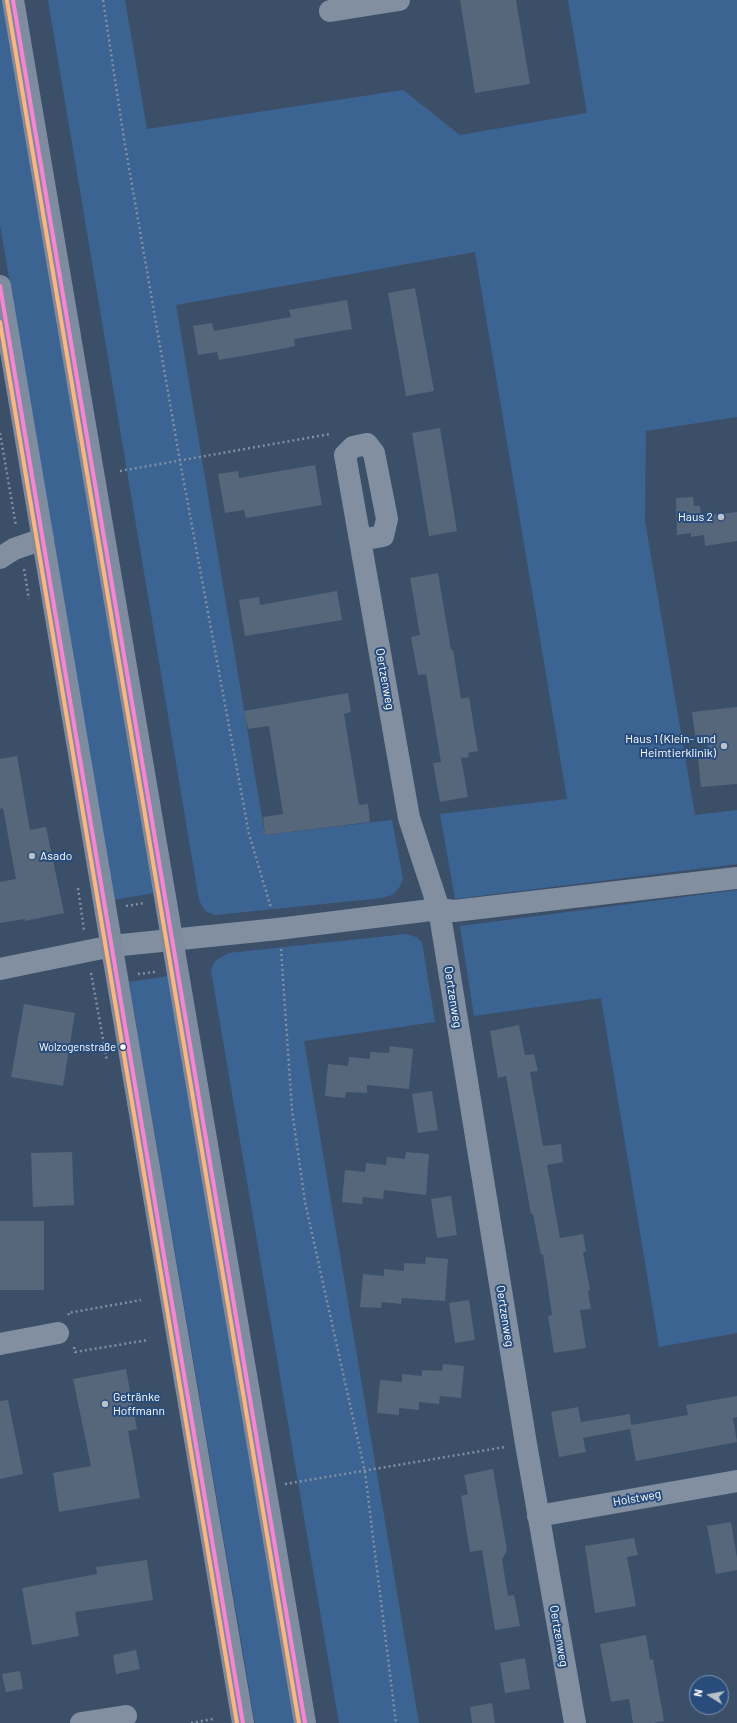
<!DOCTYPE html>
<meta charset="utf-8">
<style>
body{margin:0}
#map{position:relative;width:737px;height:1723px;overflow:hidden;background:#3b4f69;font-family:Barlow,sans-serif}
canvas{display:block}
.north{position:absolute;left:689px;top:1675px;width:40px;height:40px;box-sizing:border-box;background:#284d7c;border:1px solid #7e94b0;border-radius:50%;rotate:281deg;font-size:11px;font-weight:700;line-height:16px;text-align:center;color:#fff}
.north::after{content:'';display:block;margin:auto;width:14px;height:18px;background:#bac1ca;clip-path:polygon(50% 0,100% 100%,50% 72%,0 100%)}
</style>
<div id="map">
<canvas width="737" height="1723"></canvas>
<div class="north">N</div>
</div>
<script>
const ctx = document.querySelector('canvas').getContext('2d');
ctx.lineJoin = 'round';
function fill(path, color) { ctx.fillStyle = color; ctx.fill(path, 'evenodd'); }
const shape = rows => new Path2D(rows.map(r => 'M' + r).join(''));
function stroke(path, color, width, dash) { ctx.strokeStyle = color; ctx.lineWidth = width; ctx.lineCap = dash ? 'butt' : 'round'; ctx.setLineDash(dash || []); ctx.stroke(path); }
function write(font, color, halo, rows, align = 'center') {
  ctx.font = font + ' Barlow,sans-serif'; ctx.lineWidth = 4; ctx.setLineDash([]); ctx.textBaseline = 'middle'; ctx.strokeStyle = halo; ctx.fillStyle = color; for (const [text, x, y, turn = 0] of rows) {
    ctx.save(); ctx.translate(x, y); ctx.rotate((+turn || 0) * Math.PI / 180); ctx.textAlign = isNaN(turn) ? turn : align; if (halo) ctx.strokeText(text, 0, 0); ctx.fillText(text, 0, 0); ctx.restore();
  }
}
fill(shape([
 [0,0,3,0,153,893,114,900,0,225],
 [48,0,125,0,147,129,403,90,460,135,587,113,568,0,737,0,737,417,646,431,645,521,695,815,737,810,737,864,455,899,440,814,567,799,475,252,176,305,265,835,392,820,403,879,399,888,392,895,382,898,215,915,205,911,199,900],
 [737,890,737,1333,659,1347,601,998,474,1016,460,926],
 [407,934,416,937,422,942,435,1022,304,1041,419,1723,339,1723,211,970,215,961,228,953],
 [168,976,294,1723,255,1723,129,982]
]), '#3c6493');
fill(shape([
 [460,0,516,0,530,84,475,93],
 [415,288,434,391,406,396,388,293],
 [347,300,352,329,294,339,295,346,276,350,219,360,217,352,198,355,193,326,212,323,214,331,291,317,289,310],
 [440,428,457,531,429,536,412,433],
 [315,465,322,505,246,518,244,510,225,513,218,474,238,471,239,478],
 [693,497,694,506,700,506,701,516,737,512,737,541,705,546,704,535,691,537,691,533,677,535,676,498],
 [438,573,451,650,453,650,461,699,469,697,478,751,468,753,469,757,461,758,468,797,440,802,433,763,441,762,426,674,418,675,411,637,420,635,410,578],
 [337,591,342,620,245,636,239,600,259,597,260,605],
 [348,693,351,712,344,714,359,805,368,804,370,822,265,835,263,817,283,814,269,726,248,729,244,711],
 [737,707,737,784,701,787,698,757,708,745,695,735,692,712],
 [17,756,30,830,46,827,64,913,25,921,25,919,0,923,0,882,16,879,3,808,0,809,0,759],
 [24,1004,75,1013,63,1086,11,1077],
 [519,1025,525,1055,534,1054,538,1071,530,1072,543,1146,561,1144,563,1162,547,1165,560,1238,583,1234,586,1251,583,1252,590,1290,588,1291,591,1309,580,1310,586,1348,554,1353,548,1316,552,1315,543,1254,541,1255,533,1214,531,1214,506,1076,498,1078,490,1031],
 [390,1046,413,1049,409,1089,367,1085,367,1093,346,1092,345,1098,325,1096,328,1064,348,1066,349,1057,370,1059,370,1052,389,1053],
 [432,1091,438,1130,418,1133,412,1094],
 [72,1152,74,1205,33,1207,31,1153],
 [406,1152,429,1154,426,1195,384,1190,383,1199,363,1197,362,1204,342,1202,345,1170,365,1172,366,1163,386,1165,387,1157,405,1159],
 [451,1196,457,1235,437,1238,431,1199],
 [0,1221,44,1221,44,1290,0,1290],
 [426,1257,448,1259,445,1301,402,1298,401,1304,382,1302,381,1308,360,1307,363,1274,384,1276,384,1269,404,1271,404,1263,425,1264],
 [469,1300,475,1340,455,1343,449,1303],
 [443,1364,464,1366,461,1398,440,1396,439,1404,419,1402,419,1410,399,1408,399,1415,377,1413,380,1380,402,1382,402,1374,422,1376,422,1370,442,1371],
 [126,1369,137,1429,128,1431,140,1498,59,1512,53,1473,91,1466,73,1379],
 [737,1396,737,1417,733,1418,737,1442,636,1461,630,1429,583,1438,586,1452,559,1457,551,1412,578,1407,581,1422,630,1414,631,1425,688,1415,686,1405],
 [8,1400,23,1474,0,1479,0,1401],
 [493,1469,507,1550,502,1560,508,1596,514,1595,520,1626,495,1630,482,1550,470,1552,461,1496,468,1494,464,1475],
 [731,1522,737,1558,737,1570,716,1574,707,1526],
 [634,1538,638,1555,627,1557,636,1606,595,1613,585,1546],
 [147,1560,153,1600,75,1612,79,1636,32,1645,22,1588,97,1574,96,1567],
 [646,1635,650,1660,653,1659,664,1721,654,1723,633,1723,629,1699,611,1702,600,1644],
 [136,1650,140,1669,116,1674,113,1655],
 [525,1658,530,1689,505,1693,500,1663],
 [20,1671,23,1689,6,1692,2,1674],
 [492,1703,495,1723,472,1723,470,1707]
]), '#56677b');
stroke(shape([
 [103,0,124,139,180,461,249,834,271,908],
 [0,433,16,526],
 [120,471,330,434],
 [24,569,29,599],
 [78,888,84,930],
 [126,906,145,903],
 [281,949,292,1110,305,1202,365,1472,396,1723],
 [91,973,107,1061],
 [138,974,155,972],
 [69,1315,68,1313,141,1300],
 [74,1347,75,1352,148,1340],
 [285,1484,505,1447],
 [191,1723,213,1719]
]), '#818fa0', 2.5, [2, 3]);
stroke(shape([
 [330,11,399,0],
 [360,540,383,536,387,519,374,453,367,444,353,447,345,455,360,540,409,818,439,909,526,1444,575,1723],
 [0,558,14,549,43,539],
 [0,969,112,946,278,929,439,909,454,911,737,878],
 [0,1344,58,1333],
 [538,1516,737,1481],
 [81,1723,126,1716]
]), '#818fa0', 22);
stroke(shape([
 [13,0,305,1723],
 [0,286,243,1723]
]), '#7f8c9f', 22);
stroke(shape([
 [13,0,305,1723],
 [0,286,243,1723]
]), '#fb84d1', 4);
stroke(shape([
 [7,1,299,1723],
 [0,322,237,1723]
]), '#ffb580', 4);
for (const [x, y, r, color] of [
 [721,517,4,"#bac1ca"],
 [724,746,4,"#bac1ca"],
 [32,856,4,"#bac1ca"],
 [123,1047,3.5,"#fff"],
 [105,1404,4,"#bac1ca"]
]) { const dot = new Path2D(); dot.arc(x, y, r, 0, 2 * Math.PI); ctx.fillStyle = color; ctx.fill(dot); stroke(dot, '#284d7c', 1.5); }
write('11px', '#fff', '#284d7c', [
 ["Wolzogenstraße",116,1047]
], 'right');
write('12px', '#fff', '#284d7c', [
 ["Haus 2",713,517],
 ["Haus 1 (Klein- und",716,739],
 ["Heimtierklinik)",716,753],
 ["Asado",40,856,"left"],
 ["Getränke",113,1397,"left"],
 ["Hoffmann",113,1411,"left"]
], 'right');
write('12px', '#fff', '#284d7c', [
 ["Oertzenweg",385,679,80],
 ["Oertzenweg",453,997,81],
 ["Oertzenweg",505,1316,81],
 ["Holstweg",637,1498,-10],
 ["Oertzenweg",559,1636,80]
]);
</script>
